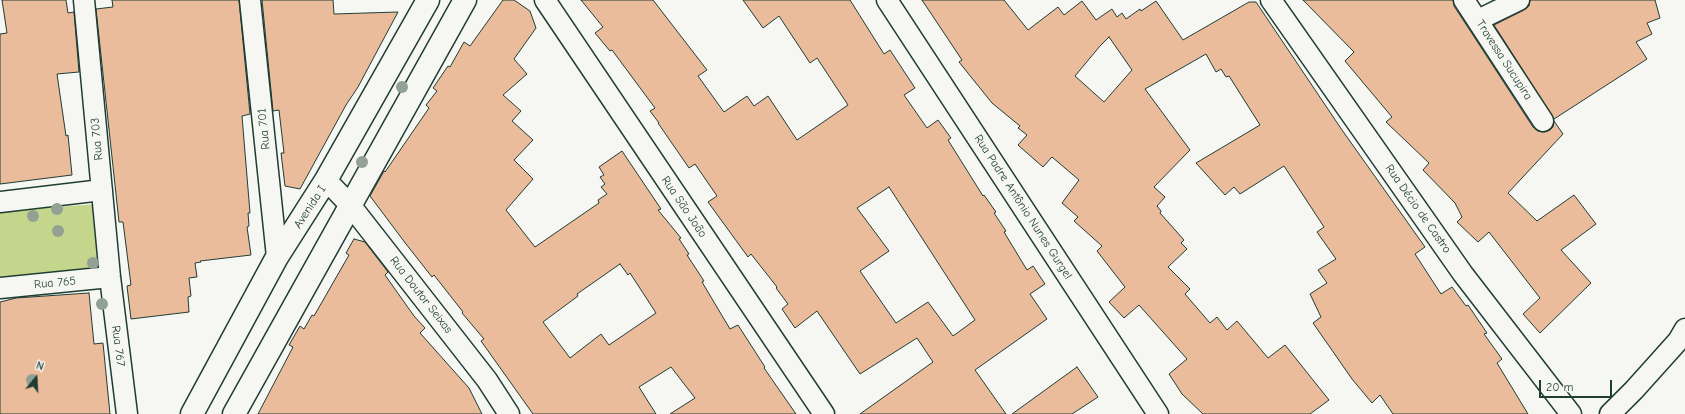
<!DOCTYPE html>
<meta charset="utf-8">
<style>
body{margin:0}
#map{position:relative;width:1685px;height:414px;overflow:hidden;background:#f6f6f2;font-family:"Comic Neue",sans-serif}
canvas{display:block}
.north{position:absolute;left:16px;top:358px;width:40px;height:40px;-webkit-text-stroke:3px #f6f6f2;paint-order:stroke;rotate:18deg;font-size:11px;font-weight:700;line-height:16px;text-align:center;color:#1f3d34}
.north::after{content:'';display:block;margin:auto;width:14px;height:18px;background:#1f3d34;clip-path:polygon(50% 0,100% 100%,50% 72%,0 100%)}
.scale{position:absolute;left:1539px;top:380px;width:73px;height:18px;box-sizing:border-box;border:2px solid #1f3d34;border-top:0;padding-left:5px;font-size:12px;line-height:14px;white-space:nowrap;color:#1f3d34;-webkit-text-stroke:3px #f6f6f2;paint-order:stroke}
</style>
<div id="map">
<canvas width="1685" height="414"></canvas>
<div class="north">N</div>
<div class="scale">20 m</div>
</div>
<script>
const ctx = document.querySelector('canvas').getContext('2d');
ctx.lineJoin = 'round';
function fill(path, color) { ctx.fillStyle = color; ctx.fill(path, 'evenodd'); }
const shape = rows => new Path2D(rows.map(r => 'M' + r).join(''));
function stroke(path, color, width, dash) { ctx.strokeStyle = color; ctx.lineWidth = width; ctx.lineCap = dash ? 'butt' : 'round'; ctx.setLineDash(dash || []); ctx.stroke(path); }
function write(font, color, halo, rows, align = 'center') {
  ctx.font = font + ' "Comic Neue",sans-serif'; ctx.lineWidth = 3.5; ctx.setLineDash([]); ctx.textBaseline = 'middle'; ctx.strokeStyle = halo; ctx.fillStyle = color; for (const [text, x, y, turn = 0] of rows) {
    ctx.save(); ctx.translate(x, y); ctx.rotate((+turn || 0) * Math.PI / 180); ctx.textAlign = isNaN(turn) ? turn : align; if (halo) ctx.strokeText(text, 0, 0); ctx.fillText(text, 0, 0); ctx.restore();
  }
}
fill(shape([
 [97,204,104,268,0,277,0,211]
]), '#c4d68b');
const building = shape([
 [2,0,66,0,68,13,74,12,79,72,57,74,66,136,68,135,72,175,0,184,0,34,7,33,2,0],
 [112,0,239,0,250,114,242,116,250,213,248,213,249,226,247,227,251,255,200,261,201,262,195,263,197,277,189,278,191,296,188,297,189,312,131,319,127,286,131,285,123,222,119,222,96,9,113,7,112,0],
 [262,0,333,0,334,14,398,12,358,87,346,105,300,189,285,186,281,153,284,153,279,110,273,111,262,0],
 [503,0,514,0,530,11,536,28,514,59,527,74,503,95,521,111,512,121,533,140,514,160,533,179,506,210,535,247,599,203,598,200,607,194,601,187,605,184,600,177,604,175,599,167,622,151,661,209,658,210,681,238,679,239,689,254,687,255,704,281,702,282,730,329,738,325,765,367,764,368,796,414,670,414,695,398,671,367,639,387,656,414,533,414,481,341,484,339,462,313,463,312,434,275,432,277,406,244,370,196,384,171,385,172,429,108,426,105,437,91,433,88,448,66,450,67,464,42,470,46,503,0],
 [620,264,628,275,630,273,656,313,609,345,601,334,570,358,543,322,578,296,577,294,620,264],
 [581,0,653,0,707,70,698,76,724,112,747,96,754,106,768,96,797,140,848,105,817,58,810,63,779,16,763,28,743,0,850,0,884,54,890,50,915,88,904,95,927,128,938,120,951,138,948,140,983,196,984,195,996,212,994,213,1006,231,1004,232,1027,270,1033,266,1045,284,1030,294,1047,319,975,370,1006,414,860,414,933,362,917,338,860,374,817,311,795,328,782,309,788,304,776,288,777,287,751,254,748,257,708,202,717,196,695,164,689,168,658,123,659,123,650,111,655,108,612,50,610,51,595,33,603,27,581,0],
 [889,187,975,320,953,336,928,302,896,323,860,271,889,251,857,208,889,187],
 [922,0,1004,0,1028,30,1058,7,1064,15,1082,1,1096,20,1112,9,1117,17,1122,13,1126,19,1140,9,1141,11,1156,1,1183,40,1249,2,1256,2,1342,130,1425,247,1415,254,1441,294,1452,287,1466,306,1468,305,1487,333,1484,334,1502,359,1497,363,1528,414,1393,414,1380,395,1372,403,1352,379,1313,323,1321,317,1310,294,1327,283,1318,270,1336,259,1317,232,1324,227,1284,166,1240,194,1234,187,1225,195,1196,163,1260,125,1229,76,1226,77,1221,69,1216,72,1206,54,1145,89,1190,150,1154,187,1165,197,1157,206,1161,211,1160,213,1184,240,1181,243,1187,249,1168,267,1190,289,1185,294,1210,323,1217,317,1227,330,1237,321,1268,358,1285,345,1329,400,1310,414,1203,414,1182,394,1169,374,1187,359,1139,305,1124,318,1109,302,1125,287,1097,251,1102,246,1074,221,1078,217,1062,203,1079,180,1052,157,1043,167,1018,145,1027,135,1018,128,1020,126,992,103,959,62,962,60,922,0],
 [1109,37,1132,70,1104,102,1075,76,1100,46,1109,37],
 [1303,0,1453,0,1454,6,1533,127,1538,131,1544,132,1550,130,1553,127,1554,121,1563,134,1508,193,1537,221,1574,195,1596,224,1561,250,1591,283,1540,333,1523,314,1540,298,1489,232,1478,242,1457,222,1462,217,1455,203,1423,170,1429,163,1386,122,1392,117,1345,61,1354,52,1303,0],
 [1530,0,1655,0,1660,18,1647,23,1652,34,1636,42,1647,59,1554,119,1494,25,1524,10,1529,6,1530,0],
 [354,239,365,242,388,272,385,275,414,316,425,328,420,333,469,388,482,414,258,414,293,347,289,345,300,326,304,329,312,315,314,316,349,255,346,253,354,239],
 [89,293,94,344,103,343,110,414,0,414,0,302,16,298,89,293],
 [1077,367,1098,397,1072,414,1012,414,1077,367]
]);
fill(building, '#eabc9b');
stroke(building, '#1f3d34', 1);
const minor = shape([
 [84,0,110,277,127,414],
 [250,0,277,257],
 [545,0,824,414],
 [887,0,1158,414],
 [1271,0,1463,274,1571,414],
 [1464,0,1543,121],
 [1478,20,1519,0],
 [326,180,351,206,487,380,509,414],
 [0,202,102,190],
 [0,288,110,277],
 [1610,414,1634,390,1678,341,1685,329]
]);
const tertiary = shape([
 [192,414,277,257,326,180,428,0],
 [234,414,465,0]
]);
stroke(minor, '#1f3d34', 23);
stroke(tertiary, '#1f3d34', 25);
stroke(minor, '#f6f6f2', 20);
stroke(tertiary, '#f6f6f2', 22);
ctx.fillStyle = '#92a193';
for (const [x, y] of [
 [402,87],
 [362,162],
 [57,209],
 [33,216],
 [58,231],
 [93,263],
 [102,304],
 [32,380]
]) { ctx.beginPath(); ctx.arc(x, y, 6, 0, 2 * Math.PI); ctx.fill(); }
write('12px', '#1f3d34', '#f6f6f2', [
 ["Travessa Sucupira",1504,60,57],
 ["Rua 701",264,129,-96],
 ["Rua 703",97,139,-95],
 ["Avenida I",310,207,-57],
 ["Rua São João",684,207,56],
 ["Rua Padre Antônio Nunes Gurgel",1023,207,57],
 ["Rua Décio de Castro",1418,209,55],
 ["Rua 765",55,283,-5],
 ["Rua Doutor Seixas",421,295,52],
 ["Rua 767",118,346,83]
]);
</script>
